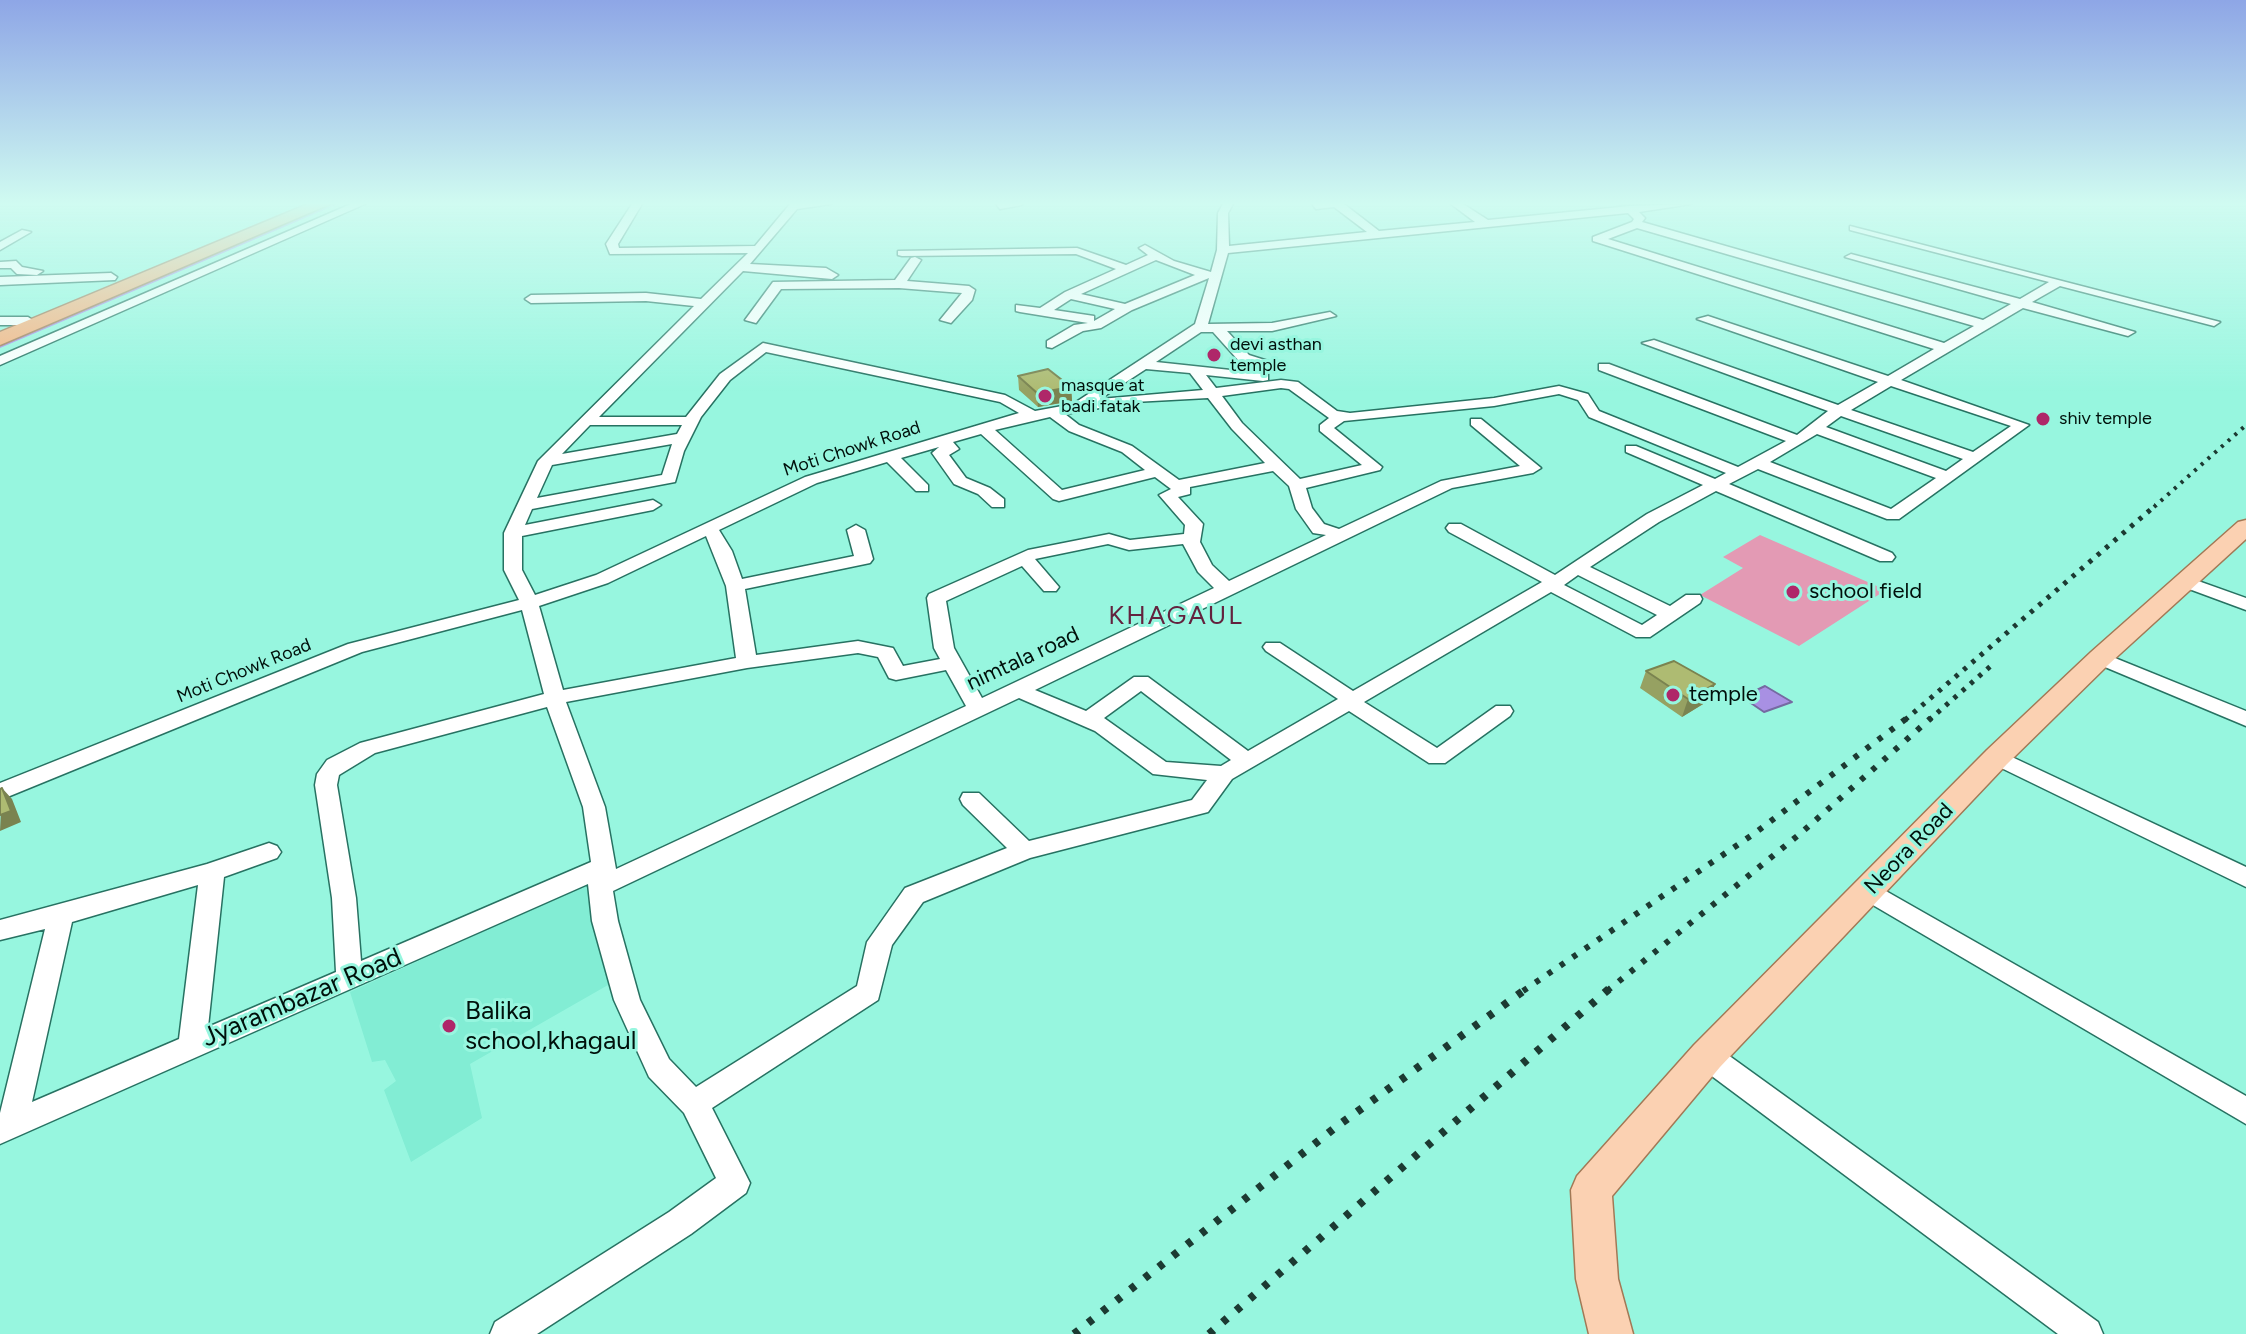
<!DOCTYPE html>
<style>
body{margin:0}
canvas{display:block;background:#97f6df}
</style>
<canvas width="2246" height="1334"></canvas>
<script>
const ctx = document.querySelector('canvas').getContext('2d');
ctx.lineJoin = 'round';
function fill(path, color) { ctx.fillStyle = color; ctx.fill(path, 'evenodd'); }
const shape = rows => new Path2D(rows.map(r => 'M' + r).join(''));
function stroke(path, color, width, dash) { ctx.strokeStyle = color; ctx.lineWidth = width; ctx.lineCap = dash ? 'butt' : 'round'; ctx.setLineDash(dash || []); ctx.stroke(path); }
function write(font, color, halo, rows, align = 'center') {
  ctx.font = font + ' Figtree,sans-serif'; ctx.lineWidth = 6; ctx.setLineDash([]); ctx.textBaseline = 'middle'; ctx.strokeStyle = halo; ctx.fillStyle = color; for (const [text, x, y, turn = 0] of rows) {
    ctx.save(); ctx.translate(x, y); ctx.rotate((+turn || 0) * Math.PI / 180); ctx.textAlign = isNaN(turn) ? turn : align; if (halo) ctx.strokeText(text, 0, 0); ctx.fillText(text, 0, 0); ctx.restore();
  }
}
fill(shape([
 [591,883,622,977,470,1064,482,1118,411,1162,384,1090,396,1081,385,1060,372,1062,350,992]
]), '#82edd4');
fill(shape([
 [1760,535,1886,590,1799,646,1700,595,1743,568,1723,557]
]), '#e39ab4');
const water = shape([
 [1765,686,1792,702,1764,712,1742,697,1765,686]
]);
fill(water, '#a890e3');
stroke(water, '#766aa2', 2);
stroke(shape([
 [1620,206,1635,204]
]), '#766aa2', 3);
fill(shape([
 [327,204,338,204,0,348,0,341,327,204]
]), '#a890e3');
const minor = shape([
 [351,204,365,204,0,365,0,356,351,204],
 [632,204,642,204,618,244,619,248,755,246,790,204,831,204,797,209,750,264,826,268,838,275,832,279,743,271,599,417,686,417,720,374,763,343,1005,395,1035,411,1073,404,1195,324,1209,278,1132,310,1101,328,1083,331,1052,348,1047,347,1047,341,1074,325,1088,323,1020,312,1016,311,1016,305,1040,308,1065,292,1116,269,1076,254,902,256,898,255,898,251,1077,248,1126,265,1148,255,1139,248,1145,245,1174,261,1211,272,1217,250,1218,213,1223,204,1233,204,1228,213,1229,246,1367,232,1334,207,1316,209,1312,204,1344,204,1379,231,1475,222,1451,204,1463,204,1488,220,1630,206,1691,204,1639,212,1645,218,1642,222,1983,320,2011,304,1845,257,1851,254,2020,299,2049,282,1850,230,1850,226,2220,322,2214,326,2060,286,2032,302,2135,332,2128,336,2023,308,1901,380,2029,425,1899,519,1887,519,1758,469,1729,484,1892,553,1895,557,1892,561,1880,561,1716,491,1659,522,1590,567,1670,606,1686,595,1700,595,1702,599,1700,603,1650,637,1636,637,1551,592,1364,702,1437,748,1496,706,1510,706,1513,711,1510,716,1445,763,1429,763,1349,711,1232,779,1208,812,1030,858,923,902,892,945,878,1000,712,1108,750,1183,746,1193,691,1234,537,1334,490,1334,495,1322,669,1212,716,1178,684,1113,649,1077,614,1000,592,921,588,884,0,1144,0,1113,45,929,0,940,0,920,207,864,269,843,277,846,281,852,277,858,224,877,208,1027,336,972,332,898,315,785,317,774,327,760,360,743,544,694,522,610,362,652,0,800,0,783,348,644,519,600,504,570,504,533,538,461,694,306,646,301,531,303,525,299,531,295,646,293,701,299,748,253,610,254,606,244,632,204],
 [1628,213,1634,219,1632,222,1593,237,1593,241,1934,349,1888,376,1708,316,1697,319,1878,382,1838,405,1654,340,1642,343,1828,411,1797,435,1609,364,1599,364,1599,370,1786,441,1738,467,1599,411,1588,394,1559,386,1494,398,1350,413,1337,411,1298,382,1281,380,1216,388,1206,375,1263,381,1268,380,1268,374,1156,362,1201,332,1213,332,1239,361,1268,367,1268,361,1249,355,1227,331,1272,331,1336,316,1330,312,1272,323,1208,324,1228,253,1628,213],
 [1637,228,1974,326,1944,343,1608,239,1637,228],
 [1156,260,1195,275,1125,304,1081,294,1156,260],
 [1071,299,1115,309,1094,321,1094,316,1054,310,1071,299],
 [766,352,1000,402,1019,413,805,477,596,575,535,595,522,570,522,536,653,510,661,505,653,500,525,525,532,509,675,482,684,451,701,417,730,380,766,352],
 [1146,369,1190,373,1203,390,1100,399,1146,369],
 [1891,386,2011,426,1973,452,1851,410,1891,386],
 [1281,388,1289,389,1329,418,1320,425,1320,431,1362,465,1300,479,1242,423,1222,396,1281,388],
 [1559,394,1578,400,1589,417,1726,473,1715,479,1636,446,1626,446,1626,452,1703,485,1647,514,1555,575,1461,524,1449,524,1446,528,1449,532,1542,582,1353,691,1280,643,1266,643,1263,647,1266,651,1338,699,1248,751,1148,677,1134,677,1086,711,1035,690,1452,488,1533,473,1541,468,1481,419,1471,419,1471,425,1520,466,1441,481,1339,529,1324,524,1312,508,1306,488,1380,470,1382,467,1334,428,1344,421,1494,406,1559,394],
 [1208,398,1232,429,1265,463,1179,480,1132,446,1079,425,1065,414,1134,402,1208,398],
 [1841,416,1963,459,1946,471,1826,427,1841,416],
 [1050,417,1069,431,1122,452,1145,470,1062,490,995,430,1050,417],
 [590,425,682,425,677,434,562,454,590,425],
 [981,434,1053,499,1059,501,1155,477,1171,489,1159,495,1185,525,1184,534,1130,540,1109,534,1028,550,929,594,927,598,934,648,940,659,903,666,893,648,858,641,756,655,745,589,870,563,873,559,865,530,856,525,847,530,854,556,742,579,732,551,719,530,817,483,887,462,916,491,928,491,928,485,901,458,939,447,932,453,954,484,978,494,992,507,1004,507,1004,499,990,488,966,478,949,455,959,449,953,442,981,434],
 [1817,434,1936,478,1891,509,1770,462,1817,434],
 [672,444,662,475,537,498,552,465,672,444],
 [1273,471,1289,486,1296,509,1313,533,1326,535,1229,581,1212,565,1200,542,1203,524,1178,497,1190,494,1190,487,1273,471],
 [706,536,726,586,736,658,563,690,539,606,608,583,706,536],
 [1108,544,1129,550,1183,544,1198,572,1214,588,982,698,954,648,946,601,1022,566,1044,591,1056,591,1059,587,1035,559,1108,544],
 [1578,575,1657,615,1642,625,1564,585,1578,575],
 [858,653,878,657,889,678,896,680,946,670,966,706,616,869,605,807,566,702,747,668,858,653],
 [1141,691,1231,760,1221,766,1166,762,1104,718,1141,691],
 [1019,698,1095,731,1153,774,1207,780,1192,800,1029,841,979,793,963,793,960,799,963,805,1007,848,905,888,867,942,857,986,696,1087,669,1059,640,1000,618,921,613,891,1019,698],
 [547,707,583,807,591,862,361,961,356,898,337,785,339,775,375,753,547,707],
 [198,885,179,1039,32,1102,72,922,198,885],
 [996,204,1022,204,1022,205,1000,209,996,204],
 [22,230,31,232,0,250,0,242,22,230],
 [915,257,921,260,907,281,969,286,975,290,972,300,951,323,940,320,962,293,899,288,781,289,756,323,745,320,773,282,895,280,911,258,915,257],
 [16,261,22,267,43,271,37,275,17,274,11,268,0,268,0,262,16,261],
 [111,273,117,277,115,280,0,285,0,277,111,273],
 [0,317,28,317,34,321,28,325,0,325,0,317],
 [2187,577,2246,598,2246,610,2181,586,2178,582,2187,577],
 [2100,652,2246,711,2246,726,2093,662,2090,658,2100,652],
 [1997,750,2246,867,2246,887,1989,762,1986,757,1989,752,1997,750],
 [1870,882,2246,1096,2246,1124,1861,898,1858,891,1861,884,1870,882],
 [1707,1044,1717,1047,2098,1322,2103,1334,2058,1334,1697,1065,1693,1056,1697,1047,1707,1044]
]);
const major = shape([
 [2246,520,2246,539,2109,664,2007,764,1720,1067,1612,1196,1618,1279,1633,1334,1589,1334,1576,1279,1571,1190,1577,1176,1694,1045,1987,750,2091,652,2238,522,2246,520]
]);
const highway = shape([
 [308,204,330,204,0,345,0,332,308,204]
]);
stroke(minor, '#277262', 3);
stroke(major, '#a27956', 3);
stroke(highway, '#a27956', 3);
fill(minor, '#fff');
fill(major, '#fbd1b2');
fill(highway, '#f9b27f');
stroke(shape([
 [2154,507,2246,425]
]), '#1c3a32', 4, [3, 6]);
stroke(shape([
 [1905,720,2156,505],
 [1929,720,1993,664]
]), '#1c3a32', 5, [4, 7]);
stroke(shape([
 [1523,991,1755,833,1907,718],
 [1607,991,1801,833,1931,718]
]), '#1c3a32', 6, [5, 10]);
stroke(shape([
 [1074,1334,1336,1127,1526,989],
 [1209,1334,1609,989]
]), '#1c3a32', 8, [6, 12]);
fill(shape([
 [1018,376,1071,387,1072,401,1038,407,1019,390],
 [1646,671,1715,684,1708,701,1682,717,1640,688]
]), '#96a162');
fill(shape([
 [1071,387,1072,401,1038,407,1037,393],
 [1715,684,1708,701,1682,717,1688,699],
 [2,788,12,799,21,822,0,831]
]), '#7a8350');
const building = shape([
 [1048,369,1071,387,1037,393,1018,376,1048,369],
 [1674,661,1715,684,1688,699,1646,671,1674,661],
 [2,788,11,811,0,815,0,789,2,788]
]);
fill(building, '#aebb72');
stroke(building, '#7a8350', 2);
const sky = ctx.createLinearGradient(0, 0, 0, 391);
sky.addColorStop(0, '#8ea6e6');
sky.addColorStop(0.52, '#d0fbf1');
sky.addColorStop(1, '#d0fbf100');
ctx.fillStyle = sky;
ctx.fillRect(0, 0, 2246, 391);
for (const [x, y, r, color] of [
 [1214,355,8,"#af2769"],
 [1045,396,8,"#af2769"],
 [2043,419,8,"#af2769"],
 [1793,592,8,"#af2769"],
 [1673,695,8,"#af2769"],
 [449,1026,8,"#af2769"]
]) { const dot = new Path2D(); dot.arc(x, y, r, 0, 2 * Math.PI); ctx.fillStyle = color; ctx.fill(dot); stroke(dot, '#97f6df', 3); }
write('18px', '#00100b', '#97f6df', [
 ["devi asthan",1230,345],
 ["temple",1230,366],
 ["masque at",1061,386],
 ["badi fatak",1061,407],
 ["shiv temple",2059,419]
], 'left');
write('18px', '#00100b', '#97f6df', [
 ["Moti Chowk Road",852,449,-18],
 ["Moti Chowk Road",244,671,-22]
]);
write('22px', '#00100b', '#97f6df', [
 ["school field",1809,592],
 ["temple",1689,695]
], 'left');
write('22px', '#00100b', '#97f6df', [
 ["nimtala road",1023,659,-25],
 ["Neora Road",1909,849,-46]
]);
ctx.letterSpacing = '2px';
write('26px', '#63223e', '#97f6df', [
 ["KHAGAUL",1176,616]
]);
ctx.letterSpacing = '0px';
write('26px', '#00100b', '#97f6df', [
 ["Jyarambazar Road",302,998,-23]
]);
write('26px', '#00100b', '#97f6df', [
 ["Balika",465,1011],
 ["school,khagaul",465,1041]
], 'left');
</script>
